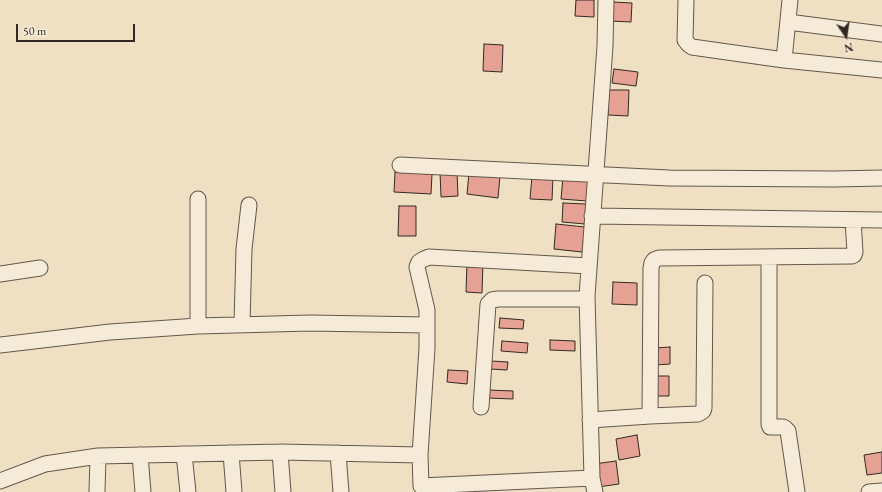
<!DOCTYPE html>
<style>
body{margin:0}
#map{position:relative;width:882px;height:492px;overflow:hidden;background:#f0e0c3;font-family:"EB Garamond",serif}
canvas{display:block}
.north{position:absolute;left:826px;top:16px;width:40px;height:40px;-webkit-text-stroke:3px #f5ebd8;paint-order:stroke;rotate:167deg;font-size:11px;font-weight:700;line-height:16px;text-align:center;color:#342921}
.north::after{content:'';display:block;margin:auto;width:14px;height:18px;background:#342921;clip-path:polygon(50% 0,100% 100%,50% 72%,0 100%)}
.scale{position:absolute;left:16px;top:24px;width:119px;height:18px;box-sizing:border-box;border:2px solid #342921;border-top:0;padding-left:5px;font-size:12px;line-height:14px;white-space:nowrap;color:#342921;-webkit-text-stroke:3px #f5ebd8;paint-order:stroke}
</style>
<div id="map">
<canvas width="882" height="492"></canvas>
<div class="north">N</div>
<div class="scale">50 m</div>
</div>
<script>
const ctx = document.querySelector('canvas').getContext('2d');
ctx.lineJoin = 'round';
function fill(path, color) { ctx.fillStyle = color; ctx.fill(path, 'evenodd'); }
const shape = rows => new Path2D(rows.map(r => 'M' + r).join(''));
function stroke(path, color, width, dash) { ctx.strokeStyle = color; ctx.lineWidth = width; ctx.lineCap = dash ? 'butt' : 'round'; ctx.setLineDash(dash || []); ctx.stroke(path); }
const building = shape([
 [576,0,594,0,594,17,575,16,576,0],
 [612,2,632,3,631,22,611,21,612,2],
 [484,44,503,45,502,72,483,71,484,44],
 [614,69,638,72,636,86,612,83,614,69],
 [609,90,629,90,628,116,608,115,609,90],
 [457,171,458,196,441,197,440,172,457,171],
 [395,172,432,174,431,194,394,192,395,172],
 [469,173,500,176,498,198,467,194,469,173],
 [532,176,553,177,552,200,530,199,532,176],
 [563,177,588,179,587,201,561,199,563,177],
 [563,203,586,204,585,224,562,222,563,203],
 [399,206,416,206,416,236,398,236,399,206],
 [556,224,585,227,582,252,554,249,556,224],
 [467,263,483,263,482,293,466,292,467,263],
 [613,282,637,283,637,305,612,304,613,282],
 [500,318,524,320,523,329,499,328,500,318],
 [550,340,575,341,575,351,550,350,550,340],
 [502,341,528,343,527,353,501,351,502,341],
 [670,347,670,364,655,365,655,348,670,347],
 [491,361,508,362,507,370,490,369,491,361],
 [448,370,468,371,467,384,447,382,448,370],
 [656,376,669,376,669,396,656,396,656,376],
 [488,390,513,391,513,399,488,398,488,390],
 [637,435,640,456,619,460,616,439,637,435],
 [882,452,882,473,867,475,864,455,882,452],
 [616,461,619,484,598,487,594,464,616,461]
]);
fill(building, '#e5a194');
stroke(building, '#342921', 1);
const minor = shape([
 [686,0,685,40,688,44,692,47,784,60,790,0],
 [788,22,882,34],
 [784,60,882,70],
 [400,165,669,178,834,179,882,178],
 [198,199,198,326],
 [592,216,882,220],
 [769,257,769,424,770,427,783,427,785,428,788,431,797,492],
 [0,274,40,268],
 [242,324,244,249,249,205],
 [0,345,110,332,198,326,310,323,427,325],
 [481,407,488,304,492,300,498,299,587,299],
 [650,416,698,414,703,411,704,408,705,283],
 [590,420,650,416,651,268,652,263,654,260,659,258,852,256,854,255,855,252,853,220],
 [280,452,283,492],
 [231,453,234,492],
 [338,453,341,492],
 [184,454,188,492],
 [140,455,143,492],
 [420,455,427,348,427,310,417,267,419,262,424,259,429,257,589,266],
 [0,481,45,464,98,456,280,452,420,455,421,486,592,478],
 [97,492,98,456],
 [595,492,592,478,587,296,605,46,606,0],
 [869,492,882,491]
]);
stroke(minor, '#63574a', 17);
stroke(minor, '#f5ebd8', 15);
</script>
